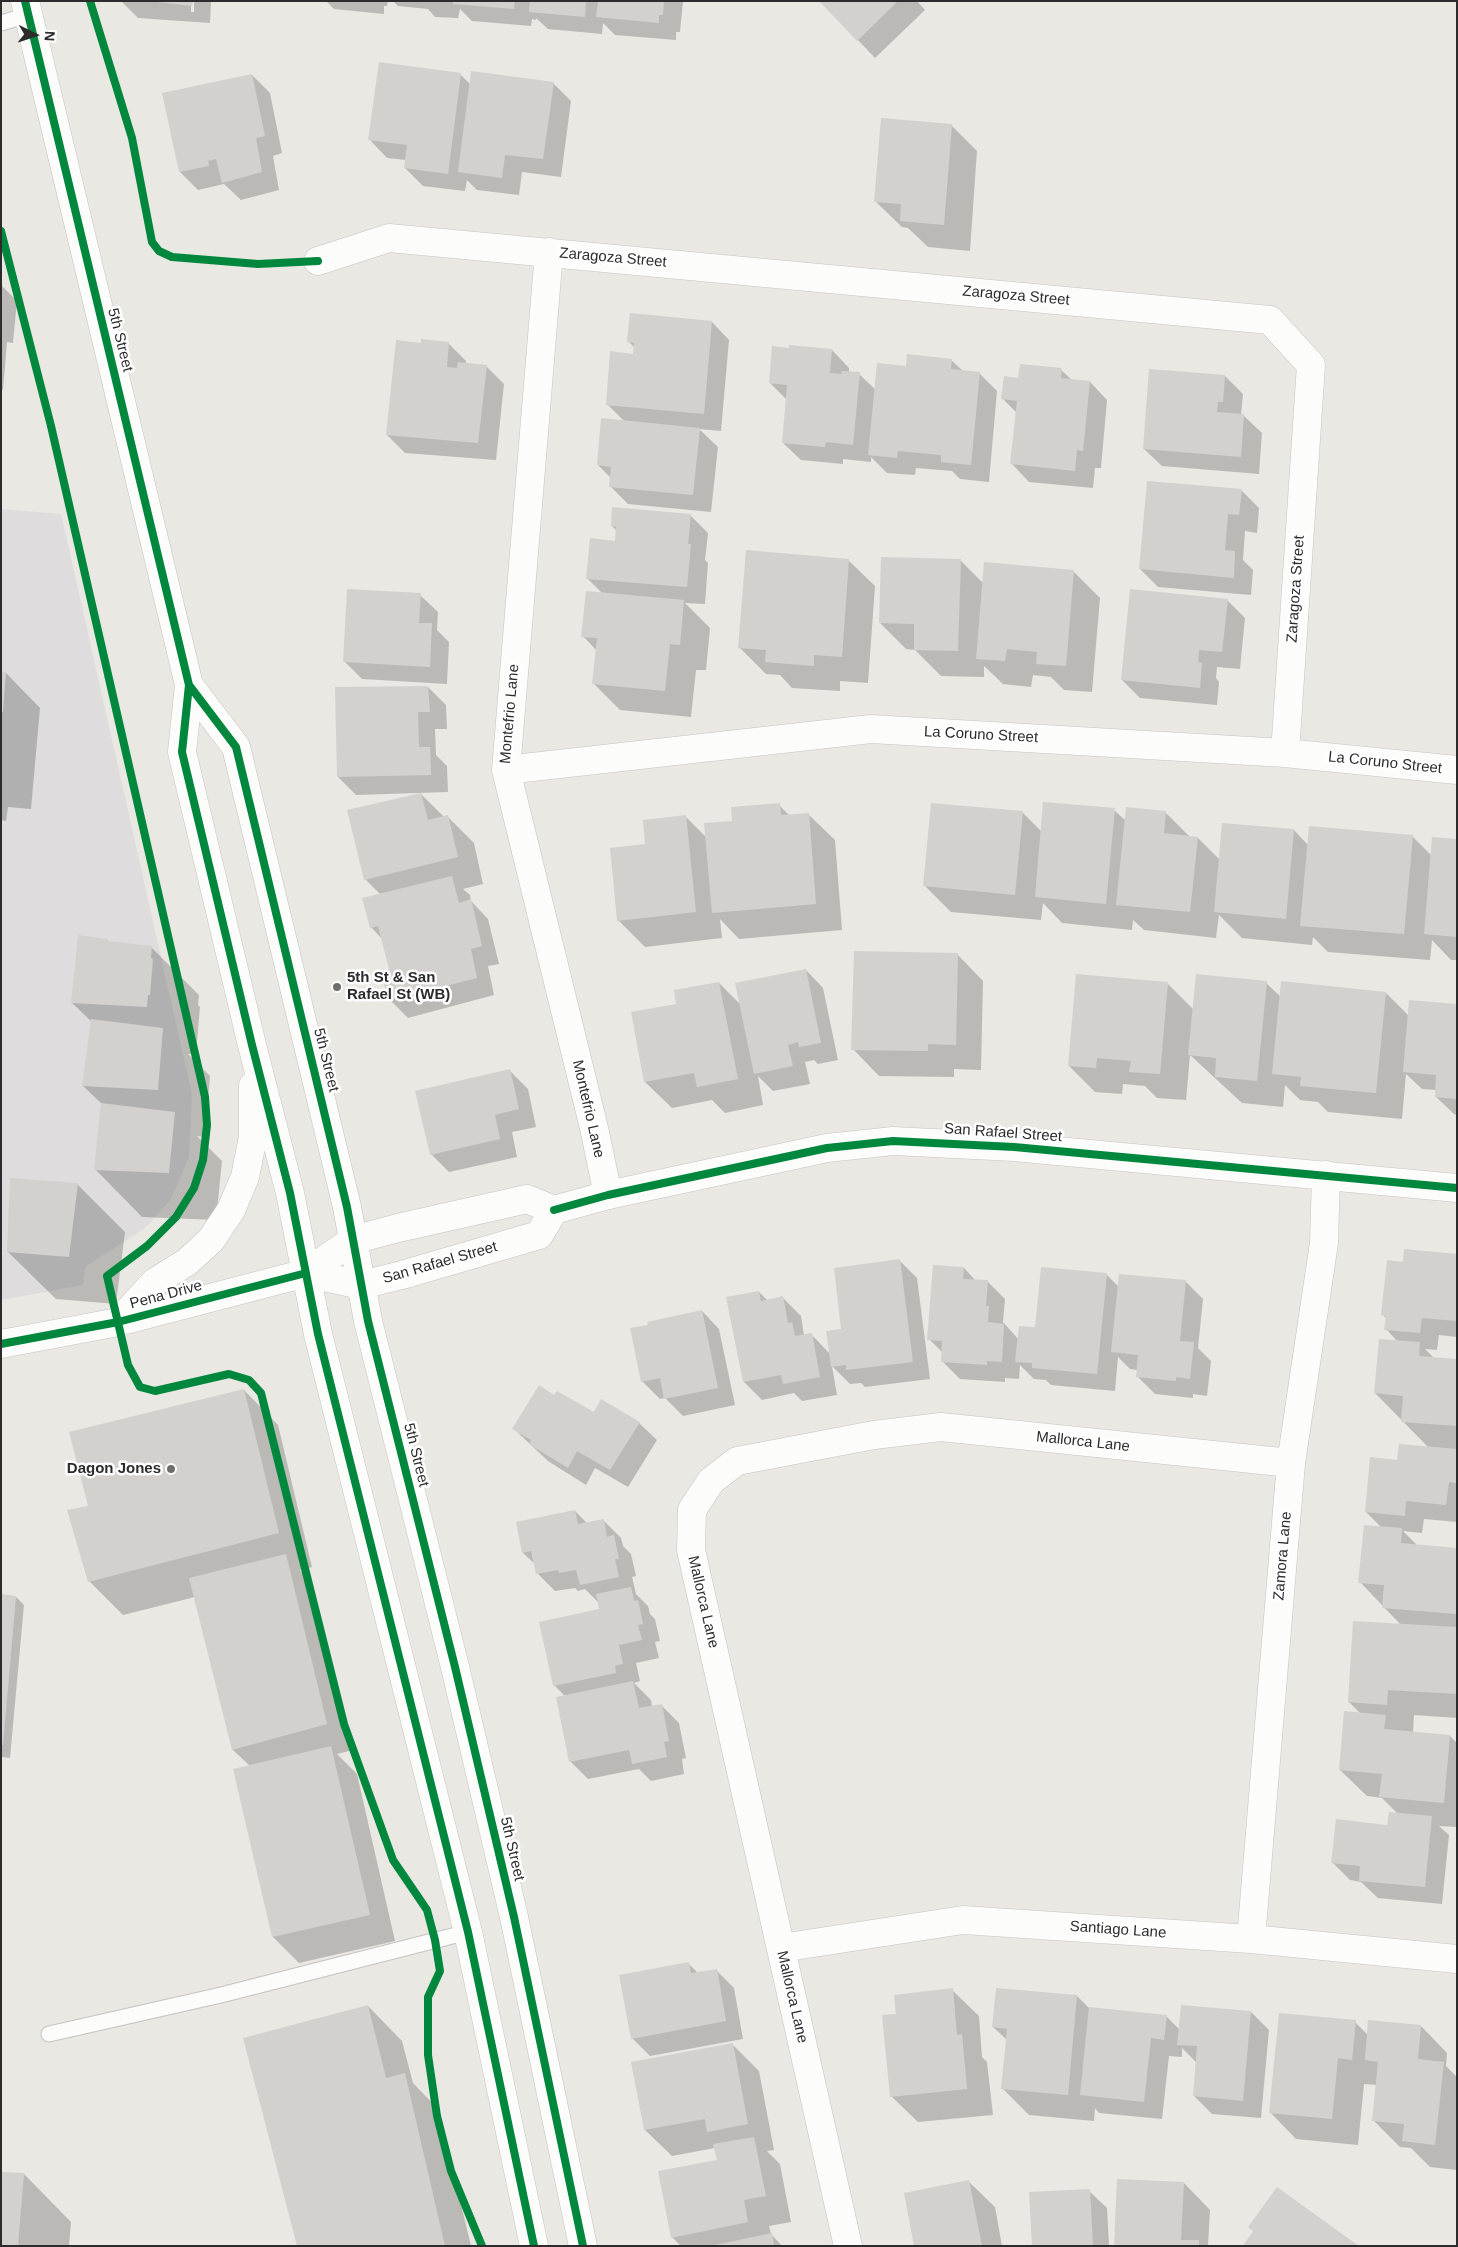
<!DOCTYPE html>
<style>
body{margin:0}
#map{position:relative;width:1458px;height:2247px;overflow:hidden;background:#e9e8e3;font-family:Arial,sans-serif}
canvas{display:block}
.frame{position:absolute;inset:0;border:2px solid #2c2c2c;pointer-events:none}
.north{position:absolute;left:10px;top:10px;width:50px;height:50px;-webkit-text-stroke:4px #fff;paint-order:stroke;rotate:94deg;font-size:14px;font-weight:700;line-height:20px;text-align:center;color:#2c2c2c}
.north::after{content:'';display:block;margin:auto;width:18px;height:22px;background:#2c2c2c;clip-path:polygon(50% 0,100% 100%,50% 72%,0 100%)}
</style>
<div id="map">
<canvas width="1458" height="2247"></canvas>
<div class="frame"></div>
<div class="north">N</div>
</div>
<script>
const ctx = document.querySelector('canvas').getContext('2d');
ctx.lineJoin = 'round';
function fill(path, color) { ctx.fillStyle = color; ctx.fill(path, 'evenodd'); }
const shape = rows => new Path2D(rows.map(r => 'M' + r).join(''));
function stroke(path, color, width, dash) { ctx.strokeStyle = color; ctx.lineWidth = width; ctx.lineCap = dash ? 'butt' : 'round'; ctx.setLineDash(dash || []); ctx.stroke(path); }
function write(font, color, halo, rows, align = 'center') {
  ctx.font = font + ' Arial,sans-serif'; ctx.lineWidth = 5; ctx.setLineDash([]); ctx.textBaseline = 'middle'; ctx.strokeStyle = halo; ctx.fillStyle = color; for (const [text, x, y, turn = 0] of rows) {
    ctx.save(); ctx.translate(x, y); ctx.rotate((+turn || 0) * Math.PI / 180); ctx.textAlign = isNaN(turn) ? turn : align; if (halo) ctx.strokeText(text, 0, 0); ctx.fillText(text, 0, 0); ctx.restore();
  }
}
fill(shape([
 [1,509,61,514,192,1094,189,1157,170,1201,144,1229,85,1267,83,1285,1,1300]
]), '#dedcdd');
fill(shape([
 [121,1,191,1,191,12,194,12,194,1,211,1,210,23,138,18],
 [326,1,388,1,387,6,384,6,384,14,334,9],
 [393,1,683,1,680,32,676,32,676,40,615,35,603,23,602,34,548,29,536,18,536,20,532,19,531,26,472,21,460,9,458,18,435,17,428,9,398,6],
 [821,1,917,1,925,10,875,58],
 [460,74,471,85,553,83,571,101,561,177,522,172,519,195,477,190,467,180,465,191,423,186,405,168,406,160,387,158,370,140],
 [252,75,270,93,282,153,273,156,279,190,241,200,224,184,198,190,180,172,163,94],
 [951,125,977,151,970,251,928,247,908,228,902,227,875,201],
 [1,285,17,301,13,343,7,342,3,390,1,390],
 [712,322,729,340,721,431,699,429,718,447,711,512,628,504,611,487,611,478,598,465,624,421,607,404,634,355,635,348,629,342],
 [448,343,466,361,466,364,486,366,504,384,496,460,405,453,387,435,422,344],
 [832,350,849,368,849,373,859,374,876,390,907,367,951,360,963,371,979,373,997,391,989,482,960,479,952,471,916,468,915,475,887,473,871,457,871,462,843,459,843,464,801,460,783,443,787,400,770,383],
 [1061,370,1072,380,1090,382,1107,400,1101,468,1095,468,1093,488,1029,482,1012,464,1017,413,1003,399,1019,379],
 [1225,376,1243,394,1241,415,1244,416,1262,433,1259,474,1162,466,1144,449],
 [1241,490,1259,508,1257,533,1245,531,1243,560,1253,570,1251,595,1158,587,1140,569],
 [690,515,708,533,705,560,708,563,705,604,685,603,710,628,706,670,696,670,691,717,620,710,594,684,597,651,583,636,603,594,587,578,616,542,617,531,612,526],
 [882,559,961,561,983,583,1074,572,1100,598,1092,692,1064,690,1051,677,1033,675,1031,687,1003,684,984,666,984,677,941,676,915,650,906,649,880,623],
 [848,560,875,586,868,683,840,681,840,691,792,688,780,675,766,674,739,647],
 [420,595,438,612,437,630,449,642,447,684,362,679,344,661],
 [1227,600,1245,618,1240,669,1217,667,1216,678,1219,682,1217,705,1140,698,1122,680],
 [1,673,6,673,40,708,31,809,8,807,6,821,1,820],
 [428,687,446,705,447,729,435,729,436,755,447,766,448,792,356,795,338,777],
 [421,794,444,817,447,816,474,843,483,884,463,889,470,895,471,901,488,919,499,964,488,966,494,995,408,1018,390,1000,382,972,390,970,382,939,371,927,381,895,365,879],
 [779,805,790,816,808,814,835,840,842,930,739,939,720,919,722,938,645,947,619,921,647,845,686,817,706,837,733,822],
 [1114,810,1126,821,1166,813,1190,837,1198,838,1220,860,1294,830,1308,845,1413,837,1432,856,1457,840,1457,960,1451,960,1432,940,1430,960,1328,952,1313,937,1312,945,1242,938,1219,915,1216,938,1144,930,1133,920,1132,930,1062,923,1043,903,1041,920,951,912,924,885,1022,812,1042,832],
 [107,940,110,943,151,947,199,995,198,1005,200,1007,197,1042,195,1042,194,1054,188,1054,210,1076,205,1137,197,1136,222,1161,216,1220,142,1217,95,1169,102,1104,83,1086,92,1022,72,1003],
 [957,954,983,981,981,1070,954,1069,954,1077,879,1076,853,1049],
 [806,970,823,988,838,1060,818,1064,814,1060,805,1062,810,1084,773,1091,758,1076,763,1105,725,1113,712,1100,672,1108,645,1082,678,1005,719,983,741,1005],
 [1167,983,1194,1010,1266,983,1281,997,1386,993,1409,1016,1457,1005,1457,1115,1454,1114,1436,1097,1436,1090,1422,1089,1406,1074,1402,1119,1328,1112,1318,1102,1300,1100,1285,1085,1283,1107,1242,1103,1190,1055,1186,1100,1157,1098,1145,1086,1123,1084,1122,1094,1095,1092,1069,1066],
 [510,1071,528,1089,536,1127,512,1132,517,1157,449,1172,431,1154],
 [77,1184,125,1232,116,1304,56,1299,8,1252],
 [1457,1256,1457,1337,1439,1335,1437,1350,1425,1349,1435,1359,1457,1361,1457,1522,1424,1519,1422,1533,1403,1531,1417,1545,1457,1549,1457,1718,1414,1715,1413,1733,1450,1736,1457,1743,1457,1827,1439,1826,1449,1835,1442,1904,1378,1898,1361,1882,1350,1880,1333,1863,1389,1826,1398,1814,1382,1798,1367,1796,1340,1770,1361,1714,1349,1702,1401,1625,1360,1582,1382,1528,1366,1512,1399,1462,1429,1448,1375,1393,1398,1342,1386,1329,1387,1319,1383,1315,1404,1263],
 [900,1261,917,1278,930,1379,865,1387,861,1383,850,1384,832,1366,837,1395,802,1401,794,1393,762,1400,744,1382,759,1292,768,1301,783,1298,801,1316,804,1336,811,1334,830,1354,843,1330],
 [964,1268,976,1281,988,1282,1005,1299,1003,1322,1019,1340,1036,1329,1106,1274,1119,1287,1185,1281,1203,1299,1198,1348,1211,1361,1207,1396,1193,1394,1193,1398,1155,1394,1137,1376,1138,1370,1130,1369,1118,1357,1115,1391,1051,1385,1046,1380,1034,1379,1020,1365,1019,1379,1005,1378,1005,1382,960,1379,942,1361,943,1353,929,1339],
 [702,1311,719,1329,735,1405,683,1416,665,1398,660,1399,642,1381,649,1325],
 [244,1390,278,1425,312,1567,300,1570,311,1582,353,1750,337,1754,357,1774,395,1941,299,1963,273,1937,250,1766,233,1750,195,1597,123,1615,89,1581,89,1507],
 [554,1397,594,1414,639,1423,657,1440,628,1487,595,1468,586,1485,548,1461,514,1429],
 [575,1511,587,1523,603,1520,621,1538,623,1546,631,1554,636,1576,632,1577,636,1594,648,1606,650,1614,655,1619,660,1641,655,1642,659,1658,636,1663,640,1681,634,1683,651,1700,652,1707,661,1705,679,1723,686,1758,682,1759,684,1774,651,1781,639,1769,588,1779,570,1761,565,1696,555,1686,601,1610,599,1603,585,1589,578,1591,575,1588,555,1591,538,1574,536,1565,523,1553,517,1523],
 [1,1595,16,1597,24,1605,10,1758,1,1757],
 [688,1963,698,1973,716,1970,734,1988,743,2039,650,2056,632,2038],
 [952,1990,979,2016,982,2057,987,2062,993,2115,918,2122,891,2096,897,2015],
 [1077,1996,1089,2008,1166,2016,1180,2030,1251,2012,1269,2030,1261,2118,1212,2114,1194,2096,1196,2062,1182,2048,1182,2057,1169,2056,1162,2119,1099,2113,1095,2108,1094,2121,1029,2115,1002,2088,1007,2040,993,2027],
 [368,2006,402,2041,413,2083,438,2109,471,2246,299,2246],
 [1355,2022,1368,2035,1421,2026,1447,2053,1446,2066,1457,2077,1457,2170,1430,2167,1411,2148,1400,2147,1374,2121,1377,2085,1364,2084,1358,2145,1296,2139,1270,2112],
 [733,2045,759,2071,774,2150,767,2151,780,2164,791,2222,769,2226,771,2234,782,2246,681,2246,672,2237,718,2161,715,2148,672,2156,645,2130],
 [24,2174,71,2222,69,2246,1,2246],
 [968,2181,995,2207,1002,2246,916,2246],
 [1184,2183,1210,2210,1208,2246,1115,2246],
 [1089,2191,1107,2208,1109,2246,1033,2246]
]), '#0003');
fill(shape([
 [148,1,193,1,192,6],
 [453,1,515,1,514,9,453,4],
 [530,1,586,1,585,17,529,12],
 [598,1,664,1,663,15,659,15,659,23,596,17],
 [819,1,898,1,857,41],
 [379,62,461,73,448,174,404,168,407,145,368,140],
 [471,71,554,82,543,159,505,155,502,178,458,172],
 [252,74,265,136,256,138,262,172,222,183,216,159,208,161,209,166,179,172,162,93],
 [881,118,952,124,944,225,900,221,901,204,874,202],
 [630,313,712,321,704,414,606,405,610,351,633,354,634,343,627,342],
 [421,339,449,342,447,367,457,368,458,362,487,365,478,443,386,435,396,340,421,343],
 [789,345,832,349,830,373,841,374,842,371,860,372,853,445,826,442,825,447,782,443,787,385,769,383,772,346,789,348],
 [907,354,952,359,951,369,980,372,971,465,941,462,941,455,898,451,897,458,868,455,877,363,906,366],
 [1020,364,1062,368,1061,378,1090,381,1083,451,1077,450,1075,471,1010,464,1017,401,1001,399,1004,376,1018,378],
 [1149,369,1225,375,1223,402,1218,402,1217,412,1244,414,1241,457,1143,449],
 [601,418,700,428,693,495,609,487,611,467,597,465],
 [1147,481,1242,489,1239,515,1228,514,1225,550,1235,551,1234,578,1139,569],
 [612,507,691,514,688,544,691,544,687,587,586,579,590,538,615,541,616,527,611,526],
 [746,550,849,559,842,657,814,655,814,666,765,662,766,650,738,648],
 [881,557,961,559,958,651,914,650,914,624,879,623],
 [984,562,1074,570,1066,666,1036,664,1037,652,1007,649,1005,661,976,659],
 [347,589,421,593,419,623,432,623,430,667,343,662],
 [1130,589,1228,599,1222,652,1199,650,1198,662,1202,663,1200,688,1121,680],
 [586,591,684,600,680,645,670,644,665,691,592,684,597,638,581,637],
 [1,672,6,672,3,712,1,712],
 [428,686,430,712,418,712,419,747,430,747,431,775,337,777,335,687],
 [421,793,428,820,448,815,458,857,364,880,347,810],
 [1043,802,1115,808,1106,904,1035,897],
 [780,803,781,815,809,813,816,904,712,913,704,823,732,821,731,807],
 [931,803,1023,811,1015,895,923,886],
 [1126,807,1166,811,1164,833,1198,837,1190,912,1116,905],
 [686,815,696,912,617,921,610,848,645,844,643,820],
 [1222,823,1294,829,1286,919,1214,912],
 [1309,826,1413,835,1404,934,1300,926],
 [1432,837,1457,839,1457,937,1424,934],
 [452,876,459,903,471,899,482,946,471,949,477,978,389,1000,380,971,389,969,378,926,370,928,362,898],
 [78,935,107,939,107,941,152,946,151,958,153,959,150,995,148,995,147,1007,71,1003],
 [854,951,958,953,956,1045,928,1044,928,1051,851,1050],
 [806,969,821,1043,799,1047,798,1042,788,1045,793,1066,754,1074,735,983],
 [1076,974,1168,982,1160,1074,1129,1072,1131,1061,1097,1058,1096,1068,1068,1066],
 [1196,974,1267,981,1257,1081,1215,1077,1216,1058,1188,1055],
 [1281,981,1386,992,1376,1093,1300,1086,1301,1077,1272,1074],
 [719,982,738,1079,697,1087,694,1073,644,1082,631,1012,676,1004,674,990],
 [1409,1000,1457,1004,1457,1099,1435,1097,1436,1075,1403,1072],
 [91,1019,163,1028,158,1090,82,1086],
 [510,1069,519,1109,495,1115,500,1139,430,1155,415,1091],
 [101,1103,175,1112,169,1173,94,1170],
 [10,1178,78,1183,69,1257,7,1252],
 [1404,1249,1457,1254,1457,1321,1422,1318,1420,1333,1384,1330,1386,1316,1381,1315,1387,1260,1403,1262],
 [900,1259,913,1362,846,1370,846,1365,831,1367,826,1331,841,1329,834,1268],
 [933,1265,964,1267,963,1279,988,1280,986,1306,989,1306,988,1322,1004,1324,1002,1362,987,1361,987,1365,941,1362,942,1341,927,1340],
 [1041,1267,1107,1273,1097,1374,1032,1368,1032,1363,1015,1362,1019,1326,1035,1327],
 [1119,1274,1186,1280,1180,1341,1194,1342,1190,1379,1176,1377,1176,1381,1136,1377,1138,1355,1111,1352],
 [759,1291,761,1301,783,1296,788,1323,792,1322,795,1336,812,1333,820,1377,783,1384,781,1375,743,1382,726,1297],
 [702,1310,718,1388,664,1399,660,1378,641,1382,630,1328,648,1325,647,1322],
 [1379,1339,1420,1342,1419,1356,1457,1359,1457,1426,1401,1422,1403,1396,1374,1393],
 [539,1385,554,1395,557,1391,594,1412,601,1399,640,1422,610,1470,577,1451,568,1468,529,1444,531,1440,512,1429],
 [244,1389,279,1533,88,1582,67,1510,88,1506,69,1432],
 [1399,1444,1457,1449,1457,1483,1449,1482,1446,1505,1406,1501,1405,1516,1365,1512,1370,1457,1397,1460],
 [575,1510,578,1524,604,1519,607,1537,614,1535,619,1559,615,1559,619,1577,580,1585,576,1570,559,1573,558,1570,536,1574,531,1551,522,1553,516,1522],
 [1364,1525,1402,1528,1401,1543,1457,1548,1456,1614,1382,1608,1384,1585,1358,1583],
 [286,1554,327,1724,232,1750,189,1578],
 [631,1587,634,1601,638,1600,643,1624,638,1625,642,1640,619,1645,623,1664,615,1666,616,1673,553,1686,539,1622,599,1609,596,1594],
 [1,1594,16,1596,3,1745,1,1745],
 [1353,1621,1457,1627,1457,1694,1388,1690,1387,1705,1348,1702],
 [633,1681,639,1708,662,1704,669,1741,664,1742,667,1757,632,1764,629,1750,569,1762,556,1697],
 [1344,1711,1386,1715,1384,1729,1450,1735,1444,1803,1379,1797,1382,1774,1339,1770],
 [331,1746,370,1915,272,1937,233,1769],
 [1389,1812,1432,1816,1425,1887,1359,1881,1360,1866,1331,1863,1336,1819,1387,1825],
 [689,1962,691,1973,717,1969,726,2021,631,2039,619,1975],
 [953,1988,957,2035,962,2034,967,2089,890,2097,882,2015,896,2014,894,1995],
 [996,1988,1077,1995,1068,2095,1001,2089,1007,2029,992,2027],
 [368,2005,386,2078,405,2073,445,2246,297,2246,243,2038],
 [1181,2005,1251,2011,1243,2101,1193,2096,1197,2046,1177,2045],
 [1089,2007,1167,2015,1164,2040,1151,2038,1144,2102,1080,2095],
 [1279,2013,1356,2020,1352,2060,1338,2058,1332,2119,1269,2113],
 [1368,2020,1421,2025,1418,2059,1444,2062,1435,2145,1402,2141,1404,2124,1372,2121,1378,2062,1365,2060],
 [733,2043,748,2124,707,2132,705,2119,644,2130,631,2062],
 [754,2137,766,2196,744,2200,748,2222,671,2238,658,2171,717,2160,713,2144],
 [1,2172,24,2173,18,2246,1,2246],
 [1117,2179,1184,2182,1181,2240,1199,2240,1199,2246,1114,2246],
 [969,2180,982,2246,914,2246,904,2193],
 [1277,2187,1359,2246,1243,2246,1253,2231,1248,2227],
 [1090,2189,1093,2246,1032,2246,1029,2192],
 [772,2233,774,2246,715,2246,715,2245]
]), '#d2d1ce');
const lane = shape([
 [1,23,28,15],
 [49,2034,221,1995,468,1932]
]);
const street = shape([
 [549,252,506,770,594,1128,608,1195],
 [318,261,389,238,1270,320,1311,365,1285,753],
 [506,770,871,729,1285,753,1457,770],
 [1251,1939,1291,1463,1324,1243,1326,1175],
 [781,1948,963,1920,1251,1939,1457,1959],
 [848,2246,691,1550,692,1510,711,1481,737,1461,874,1435,941,1427,1291,1463]
]);
const secondary = shape([
 [25,1,189,685,182,752,252,1045,290,1193,318,1334,468,1932,534,2246],
 [189,685,236,747,347,1207,368,1321,455,1667,514,1917,583,2246],
 [306,1273,361,1285,402,1275,539,1235,554,1210],
 [118,1322,155,1282,187,1262,211,1240,231,1210,245,1177,253,1137,253,1086],
 [1,1344,118,1322,306,1273,353,1240,398,1228,527,1199,554,1210,608,1195,827,1148,893,1141,1014,1147,1457,1188]
]);
stroke(lane, '#c4c3c2', 17);
stroke(street, '#c4c3c2', 29);
stroke(secondary, '#c4c3c2', 29);
stroke(lane, '#fcfcfb', 15);
stroke(street, '#fcfcfb', 28);
stroke(secondary, '#fcfcfb', 28);
stroke(shape([
 [25,1,189,685,182,752,252,1045,290,1193,318,1334,468,1932,534,2246],
 [90,1,132,138,152,242,159,251,172,257,258,264,318,261],
 [1,231,51,426,205,1097,207,1125,203,1160,194,1188,176,1217,147,1246,107,1276,128,1365,140,1387,155,1391,229,1374,249,1380,261,1393,344,1724,393,1860,427,1910,435,1940,440,1971,428,1997,428,2055,437,2116,451,2171,482,2246],
 [189,685,236,747,347,1207,368,1321,455,1667,514,1917,583,2246],
 [554,1210,608,1195,827,1148,893,1141,1014,1147,1457,1188],
 [1,1344,118,1322,306,1273]
]), '#00873e', 8);
for (const [x, y, r, color] of [
 [337,987,5,"#6e6e6c"],
 [171,1469,5,"#6e6e6c"]
]) { const dot = new Path2D(); dot.arc(x, y, r, 0, 2 * Math.PI); ctx.fillStyle = color; ctx.fill(dot); stroke(dot, '#fff', 2); }
write('15px', '#2c2c2c', '#fff', [
 ["Zaragoza Street",613,258,5],
 ["Zaragoza Street",1016,296,5],
 ["5th Street",120,340,76],
 ["Zaragoza Street",1296,589,-86],
 ["Montefrio Lane",510,714,-85],
 ["La Coruno Street",981,735,3],
 ["La Coruno Street",1385,763,6],
 ["5th Street",326,1060,76],
 ["Montefrio Lane",588,1109,77],
 ["San Rafael Street",1003,1133,4],
 ["San Rafael Street",440,1263,-16],
 ["Pena Drive",166,1295,-15],
 ["Mallorca Lane",1083,1442,6],
 ["5th Street",416,1455,76],
 ["Zamora Lane",1283,1556,-85],
 ["Mallorca Lane",703,1602,77],
 ["5th Street",512,1849,77],
 ["Santiago Lane",1118,1930,4],
 ["Mallorca Lane",792,1997,77]
]);
write('bold 15px', '#2c2c2c', '#fff', [
 ["5th St & San",347,978],
 ["Rafael St (WB)",347,995],
 ["Dagon Jones",161,1469,"right"]
], 'left');
</script>
